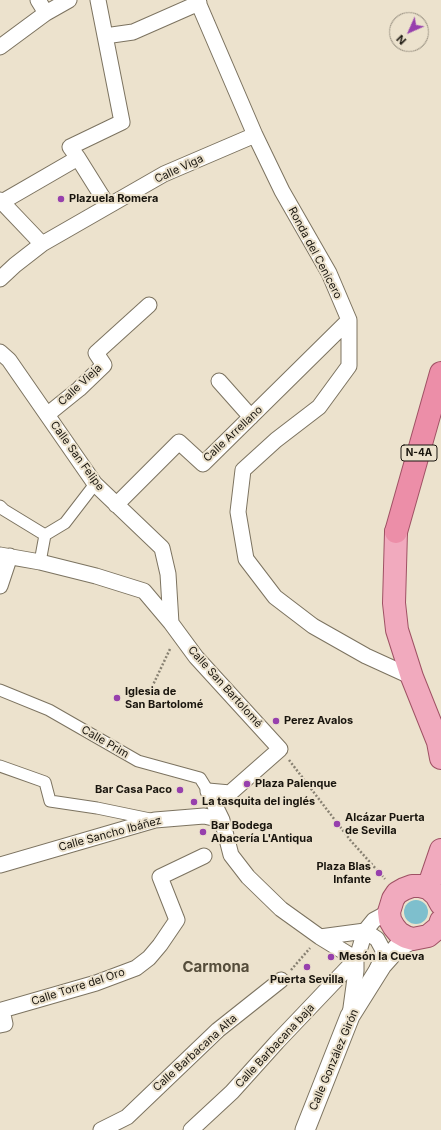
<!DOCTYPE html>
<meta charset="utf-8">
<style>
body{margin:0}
#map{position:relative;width:441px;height:1130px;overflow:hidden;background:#ece2cd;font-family:Inter,sans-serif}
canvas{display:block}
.north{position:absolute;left:389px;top:12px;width:40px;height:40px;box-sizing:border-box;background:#ece2cd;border:1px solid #989081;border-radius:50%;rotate:225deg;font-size:11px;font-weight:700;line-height:16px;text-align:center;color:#19150e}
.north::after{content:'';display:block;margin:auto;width:14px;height:18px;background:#9740ad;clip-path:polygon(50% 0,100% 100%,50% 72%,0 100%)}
</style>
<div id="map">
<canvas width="441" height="1130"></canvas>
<div class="north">N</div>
</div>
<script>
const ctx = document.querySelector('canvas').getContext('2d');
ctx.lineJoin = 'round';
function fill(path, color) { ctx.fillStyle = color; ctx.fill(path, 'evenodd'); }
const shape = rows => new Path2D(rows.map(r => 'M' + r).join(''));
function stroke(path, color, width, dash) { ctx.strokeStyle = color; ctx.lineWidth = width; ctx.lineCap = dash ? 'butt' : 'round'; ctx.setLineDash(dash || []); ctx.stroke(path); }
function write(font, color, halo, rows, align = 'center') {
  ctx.font = font + ' Inter,sans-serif'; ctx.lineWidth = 4; ctx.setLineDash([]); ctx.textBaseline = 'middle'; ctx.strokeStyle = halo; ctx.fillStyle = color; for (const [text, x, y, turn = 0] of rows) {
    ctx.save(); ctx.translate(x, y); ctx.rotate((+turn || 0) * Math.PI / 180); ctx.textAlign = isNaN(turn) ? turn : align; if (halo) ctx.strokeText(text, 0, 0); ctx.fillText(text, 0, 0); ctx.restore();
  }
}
fill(shape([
 '404 912a12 12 0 1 1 24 0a12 12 0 1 1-24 0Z'
]), '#7ebfcd');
const pedestrian = shape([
 [0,506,4,510,45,535],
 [45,535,65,523,95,484],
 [40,562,45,535],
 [0,690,49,710,138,761,200,778,208,791],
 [0,766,45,782,50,801,97,808,155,820]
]);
const minor = shape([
 [38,0,46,13],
 [197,0,255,135,282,191,329,273,349,320,349,366,319,407,276,440,243,470,238,512,246,559,275,597,313,626,366,656,412,677],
 [105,36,133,32,199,3],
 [0,47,46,13,69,0],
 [78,158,108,206],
 [0,200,42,244],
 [2,202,78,158,70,147,122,122,98,0],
 [0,279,15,265,42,244,164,174,255,135],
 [0,352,9,360,95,484,162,548,168,574,171,623],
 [219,381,251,417],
 [48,414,79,389,104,365,96,353,149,305],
 [116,505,179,442,203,464,349,320],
 [0,555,40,562,96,576,144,591,171,623,196,657,280,749,230,793,208,791,222,820,231,855,248,877,281,909,320,937,365,931,377,939,383,950,382,958,377,969],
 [0,586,10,556],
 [0,865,155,820,204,816,222,820],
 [350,1015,356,971,356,961,365,931,374,920,389,912],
 [0,1025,5,1024,2,1010,96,983,136,968,149,958,160,945,177,920,160,877,204,856],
 [101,1130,127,1117,218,1030,281,980],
 [191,1130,232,1092,277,1042,356,959,320,937]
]);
const tertiary = shape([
 [305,1130,350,1016,382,965,398,947,413,939]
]);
const primary = shape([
 [396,532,394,603,397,630,412,677,438,742,441,758],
 [428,888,441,850],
 [441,904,436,895,428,888,420,886,412,886,404,889,397,893,393,899,389,912,390,920,394,927,399,933,406,937,413,939,428,936,439,927,441,921]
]);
const trunk = shape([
 [396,532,441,373]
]);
stroke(pedestrian, '#7c7360', 13);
stroke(minor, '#7c7360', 17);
stroke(tertiary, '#7c7360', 21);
stroke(primary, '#9f5164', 24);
stroke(trunk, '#9f5164', 24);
stroke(shape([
 [152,687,170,649],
 [289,760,351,841,385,879],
 [291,970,310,948]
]), '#888172', 2.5, [2, 2]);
stroke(pedestrian, '#fff', 11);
stroke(minor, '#fff', 15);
stroke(tertiary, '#fff', 19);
stroke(primary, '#f1aabe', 22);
stroke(trunk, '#ec8ea8', 22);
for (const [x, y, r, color] of [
 [61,199,4,"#9740ad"],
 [117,698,4,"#9740ad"],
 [276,721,4,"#9740ad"],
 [247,784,4,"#9740ad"],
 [180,790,4,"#9740ad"],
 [194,802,4,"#9740ad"],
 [337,824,4,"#9740ad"],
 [203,832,4,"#9740ad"],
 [379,873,4,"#9740ad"],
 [331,957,4,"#9740ad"],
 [307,967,4,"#9740ad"]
]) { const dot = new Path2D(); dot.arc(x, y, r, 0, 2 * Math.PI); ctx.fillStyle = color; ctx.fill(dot); stroke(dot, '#ece2cd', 1.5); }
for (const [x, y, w] of [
 [419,453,36]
]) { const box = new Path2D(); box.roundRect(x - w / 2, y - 8, w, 16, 3); ctx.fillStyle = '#ece2cd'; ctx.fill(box); stroke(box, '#19150e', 1); }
write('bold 10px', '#19150e', null, [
 ["N-4A",419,453]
]);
write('11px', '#19150e', '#ece2cd', [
 ["Calle Viga",179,169,-25],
 ["Ronda del Cenicero",315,253,62],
 ["Calle Vieja",80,385,-43],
 ["Calle Arrellano",233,434,-43],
 ["Calle San Felipe",77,456,54],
 ["Calle San Bartolomé",225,687,48],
 ["Calle Prim",105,742,30],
 ["Calle Sancho Ibáñez",110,834,-15],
 ["Calle Torre del Oro",78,987,-18],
 ["Calle Barbacana baja",275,1046,-47],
 ["Calle Barbacana Alta",195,1053,-42],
 ["Calle González Girón",334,1060,-67]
]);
write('bold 11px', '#19150e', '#ece2cd', [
 ["Plazuela Romera",69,199],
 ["Iglesia de",125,692],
 ["San Bartolomé",125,705],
 ["Perez Avalos",284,721],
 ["Plaza Palenque",255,784],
 ["Bar Casa Paco",172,790,"right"],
 ["La tasquita del inglés",202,802],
 ["Alcázar Puerta",345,818],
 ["de Sevilla",345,831],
 ["Bar Bodega",211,826],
 ["Abacería L'Antiqua",211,839],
 ["Plaza Blas",371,867,"right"],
 ["Infante",371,880,"right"],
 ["Mesón la Cueva",339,957],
 ["Puerta Sevilla",307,980,"center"]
], 'left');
write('bold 15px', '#554d3b', '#ece2cd', [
 ["Carmona",216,967]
]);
</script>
